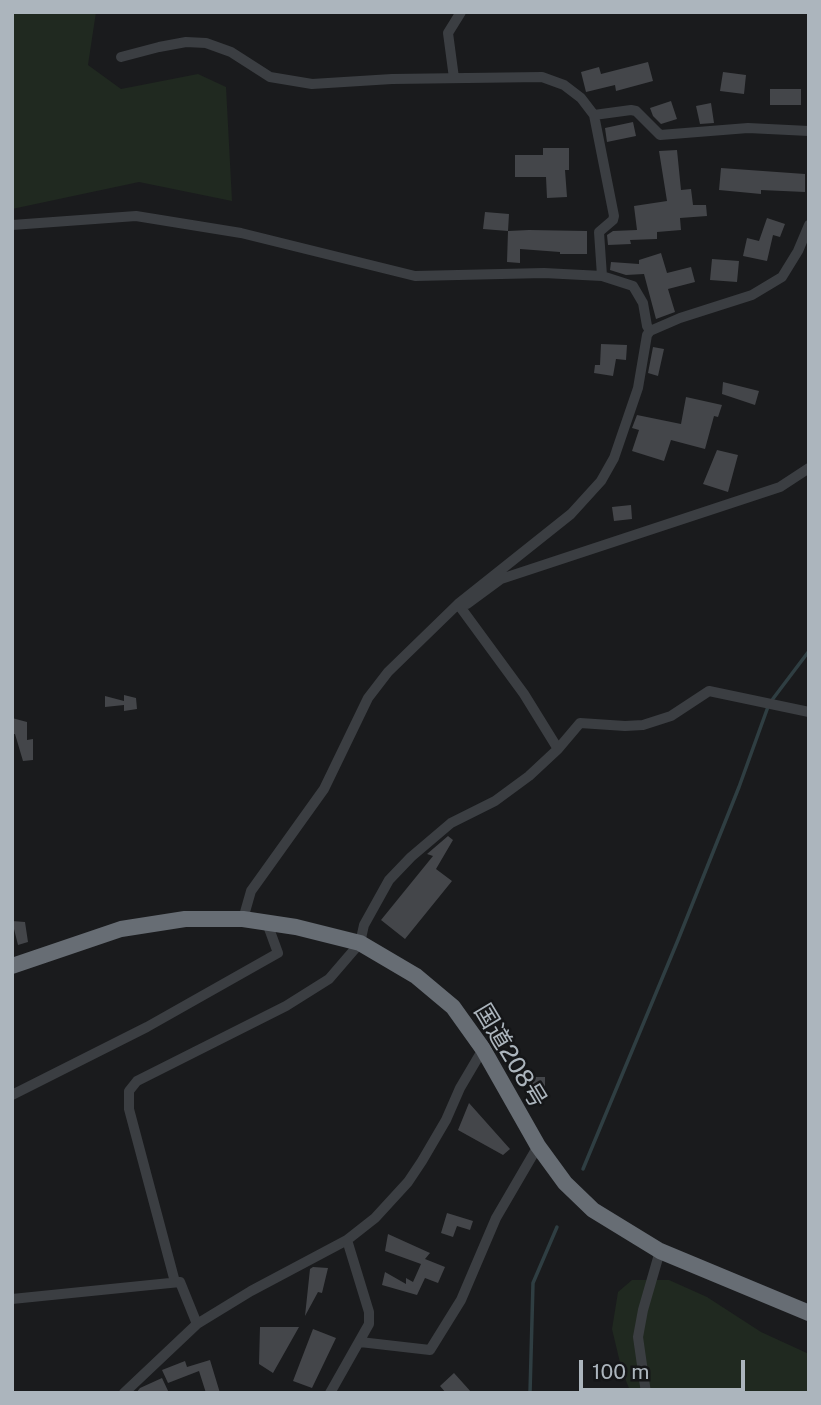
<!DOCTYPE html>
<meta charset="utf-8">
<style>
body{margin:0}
#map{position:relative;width:821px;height:1405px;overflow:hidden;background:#1a1b1d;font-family:"Public Sans",sans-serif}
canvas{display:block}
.frame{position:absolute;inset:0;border:14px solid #acb5bd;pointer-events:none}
.scale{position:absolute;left:579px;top:1360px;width:166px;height:32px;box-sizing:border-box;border:4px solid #acb5bd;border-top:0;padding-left:9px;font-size:21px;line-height:24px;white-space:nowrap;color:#acb5bd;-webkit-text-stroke:5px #151618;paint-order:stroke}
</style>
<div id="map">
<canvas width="821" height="1405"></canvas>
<div class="frame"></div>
<div class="scale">100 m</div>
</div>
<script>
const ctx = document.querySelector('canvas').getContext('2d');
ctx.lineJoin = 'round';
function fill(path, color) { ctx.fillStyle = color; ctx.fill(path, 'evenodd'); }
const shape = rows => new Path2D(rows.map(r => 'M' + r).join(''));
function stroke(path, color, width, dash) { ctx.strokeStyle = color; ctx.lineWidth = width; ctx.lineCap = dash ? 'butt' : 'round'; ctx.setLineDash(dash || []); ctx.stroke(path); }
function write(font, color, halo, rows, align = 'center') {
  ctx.font = font + ' "Public Sans","Noto Sans JP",sans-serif'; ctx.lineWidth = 5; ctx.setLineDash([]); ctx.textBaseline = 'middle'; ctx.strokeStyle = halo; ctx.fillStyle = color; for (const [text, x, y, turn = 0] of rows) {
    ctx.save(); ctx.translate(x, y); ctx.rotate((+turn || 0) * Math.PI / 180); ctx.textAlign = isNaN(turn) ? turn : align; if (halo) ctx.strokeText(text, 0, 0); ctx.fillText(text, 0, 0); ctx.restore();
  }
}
fill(shape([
 [12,12,96,12,88,65,121,89,198,74,226,87,232,201,139,182,12,209],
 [632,1280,669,1280,707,1297,761,1332,809,1354,809,1393,631,1393,622,1371,612,1329,618,1292]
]), '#202920');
stroke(shape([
 [583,1169,678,940,739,787,769,704,809,651],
 [530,1393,533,1283,557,1227]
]), '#2f3e42', 3.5);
fill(shape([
 [648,62,653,81,616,91,615,85,586,92,581,72,599,67,601,74],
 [723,72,746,75,744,94,720,91],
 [770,89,801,89,801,105,770,105],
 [671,101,677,119,661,124,653,116,650,108],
 [711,103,714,123,700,124,696,106],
 [633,122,636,136,607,142,605,128],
 [543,148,569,148,569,170,565,170,567,197,547,198,546,177,515,177,515,155,543,155],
 [677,150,681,190,691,189,693,205,706,205,707,216,680,218,681,230,657,232,657,239,630,240,631,244,608,245,607,235,613,231,637,230,634,206,667,201,659,151],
 [721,168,805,174,805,192,761,190,761,194,719,190],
 [485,212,509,214,508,231,483,229],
 [767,218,785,224,780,237,773,235,767,261,743,256,747,238,759,241],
 [529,230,587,231,587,254,560,254,560,252,520,249,520,263,507,262,508,231],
 [661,253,667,273,691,267,695,282,668,289,675,312,656,319,644,274,626,275,610,270,611,262,639,264,639,260],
 [712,259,739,261,737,282,710,280],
 [601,344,627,345,626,360,616,359,613,376,594,373,595,365,600,365],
 [653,347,664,349,658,376,648,373],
 [723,382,759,391,755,405,722,394],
 [686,397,722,405,718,417,714,416,705,449,671,440,664,461,632,451,639,430,632,428,637,415,681,424],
 [717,450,738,455,728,492,703,484],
 [631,505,632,519,614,521,612,507],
 [124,695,136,698,137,709,124,711,124,705,105,707,105,696,124,701],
 [12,718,27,722,27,740,33,739,33,760,23,761,15,734,12,734],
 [448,836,453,840,436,869,452,881,405,939,381,920,433,856,427,854],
 [12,921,25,922,28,942,18,945],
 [531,1077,545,1077,545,1101,531,1101],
 [469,1103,510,1149,503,1155,458,1130],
 [447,1213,473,1221,470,1230,457,1226,453,1237,441,1233],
 [388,1234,430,1253,425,1259,445,1267,438,1283,425,1278,417,1295,382,1285,385,1272,406,1284,406,1278,413,1282,421,1264,385,1251],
 [313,1267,328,1268,322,1293,318,1292,305,1316,310,1269],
 [260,1327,299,1327,273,1373,259,1364],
 [313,1329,336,1338,312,1388,293,1381],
 [210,1360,220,1393,206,1393,199,1371,168,1383,162,1370,185,1361,187,1367],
 [454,1373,472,1393,446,1393,440,1386],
 [162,1378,169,1393,136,1393,140,1388]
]), '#44464a');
stroke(shape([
 [121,57,159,47,186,42,206,43,231,52,270,77,312,84,392,79,542,77,564,85,581,98,594,115,631,110,636,111,660,135,748,128,809,131],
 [454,78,448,33,461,12],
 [594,115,614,216,613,220,599,232,602,276],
 [12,225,136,216,241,233,415,276,544,273,602,276,633,286,643,303,647,326,650,331],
 [458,604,524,694,558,749],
 [467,604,501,579,780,487,809,468],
 [243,919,251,891,324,789,368,698,388,672,458,604,571,514,601,481,614,458,638,388,647,335,650,331,680,318,752,295,782,277,798,251,809,225],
 [12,1095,147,1027,278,953,267,923],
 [175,1282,129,1109,129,1091,137,1081,286,1006,329,979,360,943,364,925,389,880,411,857,451,823,495,801,529,776,558,749,580,723,625,726,643,725,671,716,709,691,809,712],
 [12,1299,180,1282,197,1324],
 [360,1342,430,1350,461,1300,496,1218,538,1146],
 [124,1393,197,1324,251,1291,347,1240,375,1218,408,1182,422,1161,446,1120,460,1088,483,1049],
 [330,1393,369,1324,369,1312,347,1240],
 [646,1393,638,1337,643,1310,660,1251]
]), '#3b3e42', 10);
stroke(shape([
 [12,966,121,929,185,919,243,919,296,927,360,943,416,976,453,1007,483,1049,538,1146,565,1183,593,1210,660,1251,809,1313]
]), '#676d74', 16);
write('24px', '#acb5bd', '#151618', [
 ["国道208号",510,1056,59]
]);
</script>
